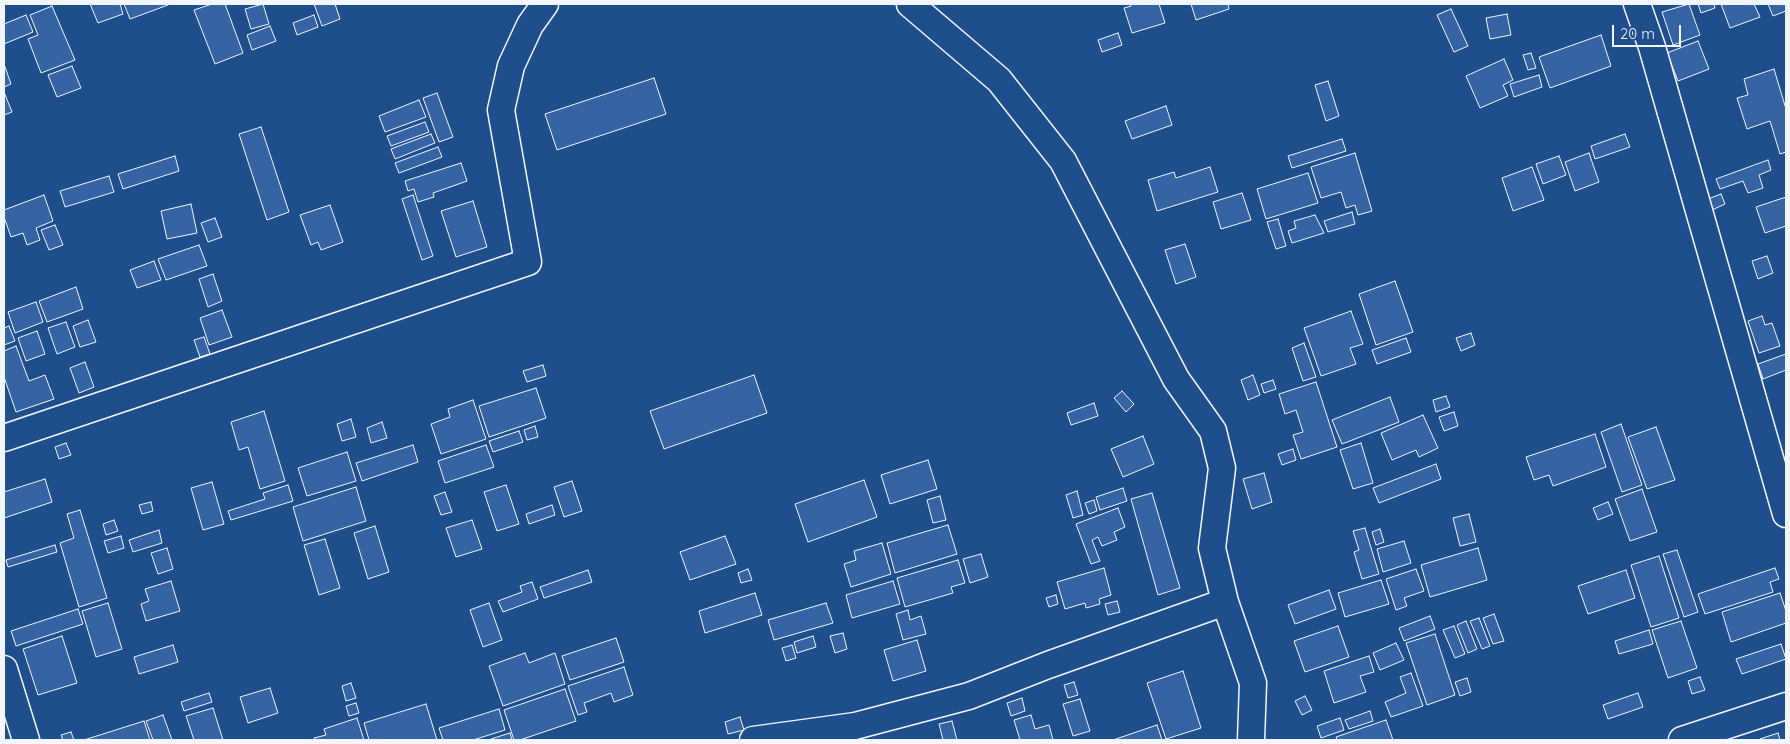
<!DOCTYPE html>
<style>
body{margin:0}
#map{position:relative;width:1790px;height:744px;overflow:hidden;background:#1f4e8c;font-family:Quicksand,sans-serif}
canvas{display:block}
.frame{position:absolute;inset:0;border:5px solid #f2f6ff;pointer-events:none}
.scale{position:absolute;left:1612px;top:25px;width:69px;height:22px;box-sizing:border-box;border:2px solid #f2f6ff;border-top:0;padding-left:6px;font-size:15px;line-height:18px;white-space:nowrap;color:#f2f6ff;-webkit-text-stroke:4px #1f4e8c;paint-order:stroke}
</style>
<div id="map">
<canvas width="1790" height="744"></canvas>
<div class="frame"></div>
<div class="scale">20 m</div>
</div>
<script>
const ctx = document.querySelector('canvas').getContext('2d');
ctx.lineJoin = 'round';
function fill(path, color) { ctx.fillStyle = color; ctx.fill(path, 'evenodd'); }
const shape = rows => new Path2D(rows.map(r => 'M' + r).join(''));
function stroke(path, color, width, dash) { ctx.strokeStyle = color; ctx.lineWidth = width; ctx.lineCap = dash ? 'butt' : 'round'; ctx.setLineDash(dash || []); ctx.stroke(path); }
const building = shape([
 [90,4,120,4,123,14,98,23,90,4],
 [124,4,167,4,168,5,130,19,124,4],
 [212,4,225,4,243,53,215,64,194,10,212,4],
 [263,4,269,24,251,29,245,9,263,4],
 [314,4,335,4,340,19,322,26,314,4],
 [1130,4,1159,4,1165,23,1132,33,1124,8,1131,6,1130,4],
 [1191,4,1228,4,1229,9,1196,20,1191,4],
 [1689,4,1700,35,1673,45,1662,12,1689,4],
 [1698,4,1714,4,1715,8,1701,13,1698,4],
 [1721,4,1754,4,1760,17,1730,28,1721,4],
 [1768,4,1786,4,1786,11,1773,16,1768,4],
 [52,6,75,60,41,73,28,39,38,35,30,15,52,6],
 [1451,9,1468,46,1454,52,1437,15,1451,9],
 [1507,14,1511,35,1490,39,1486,18,1507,14],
 [26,15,33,32,4,44,4,24,26,15],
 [314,15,318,27,297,35,293,23,314,15],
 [270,26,276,41,252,50,247,35,270,26],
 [1118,33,1122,45,1102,52,1098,40,1118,33],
 [1601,35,1611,66,1550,88,1539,57,1601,35],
 [1698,41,1709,69,1678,81,1667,53,1698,41],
 [1531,53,1536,68,1528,70,1523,55,1531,53],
 [1504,59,1513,80,1503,85,1508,96,1480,108,1466,76,1504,59],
 [4,64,11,84,4,87,4,64],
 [72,66,81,88,57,97,48,75,72,66],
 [1774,69,1786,109,1786,152,1780,154,1770,121,1747,129,1737,98,1748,95,1744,79,1774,69],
 [1539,75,1542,87,1514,97,1510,84,1539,75],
 [654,78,666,114,557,150,545,114,654,78],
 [1328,81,1339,116,1326,121,1315,85,1328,81],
 [4,92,12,112,4,115,4,92],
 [437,93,453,137,439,142,423,98,437,93],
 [419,100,426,117,385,132,379,116,419,100],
 [1166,106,1172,125,1132,139,1125,121,1166,106],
 [425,122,429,132,391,146,387,136,425,122],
 [261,127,289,212,267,220,239,134,261,127],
 [431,134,435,143,395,159,391,149,431,134],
 [1625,134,1630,147,1595,159,1591,146,1625,134],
 [1342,139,1346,151,1292,168,1288,156,1342,139],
 [438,147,442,157,399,173,395,163,438,147],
 [1355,153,1372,211,1358,215,1355,205,1346,208,1341,192,1321,198,1311,167,1355,153],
 [1589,153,1599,182,1575,191,1565,162,1589,153],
 [175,156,179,171,123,189,118,174,175,156],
 [1559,156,1566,175,1543,184,1536,164,1559,156],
 [1768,160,1771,170,1759,175,1763,188,1748,193,1743,181,1720,189,1716,179,1768,160],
 [461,163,467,181,433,193,434,197,418,202,414,189,408,191,405,181,461,163],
 [1210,167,1218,192,1157,211,1148,180,1174,172,1176,178,1210,167],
 [1532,167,1544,200,1513,211,1502,178,1532,167],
 [1308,173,1318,203,1266,219,1257,189,1308,173],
 [109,176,114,192,65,207,60,191,109,176],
 [1242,193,1251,220,1221,229,1213,202,1242,193],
 [1721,194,1725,204,1712,210,1708,199,1721,194],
 [44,195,53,221,36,228,40,240,27,245,23,233,11,237,4,217,4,210,44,195],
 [413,195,433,256,422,260,402,199,413,195],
 [1786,197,1786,226,1765,233,1756,207,1786,197],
 [473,201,487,247,456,257,441,211,473,201],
 [191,204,197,233,167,239,161,211,191,204],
 [330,205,343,242,321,250,318,242,311,245,300,215,330,205],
 [1352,212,1355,224,1328,232,1324,221,1352,212],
 [1315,215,1324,233,1292,243,1288,231,1296,228,1294,221,1315,215],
 [215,218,222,237,208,242,201,223,215,218],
 [1278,219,1286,246,1276,249,1267,222,1278,219],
 [55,225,63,245,49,250,41,230,55,225],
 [1185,244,1196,277,1176,284,1165,250,1185,244],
 [199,245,207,266,166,280,158,259,199,245],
 [1767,256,1773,273,1758,279,1752,261,1767,256],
 [154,261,161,280,137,288,130,270,154,261],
 [213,274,222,301,208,307,199,279,213,274],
 [1395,281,1413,332,1376,345,1359,294,1395,281],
 [76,287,83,309,47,322,39,301,76,287],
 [36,302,43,322,15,333,8,312,36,302],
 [222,310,232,337,209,345,200,318,222,310],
 [1351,311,1363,344,1350,348,1356,364,1321,376,1304,328,1351,311],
 [1762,316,1765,325,1772,323,1780,346,1759,353,1748,321,1762,316],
 [88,320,96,342,80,347,73,326,88,320],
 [66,322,75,347,57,354,48,328,66,322],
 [9,326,15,341,4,345,4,328,9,326],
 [37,331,45,354,26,361,18,338,37,331],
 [1471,333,1475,345,1461,351,1456,338,1471,333],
 [204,337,210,354,200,357,194,340,204,337],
 [1406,338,1411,352,1377,364,1372,350,1406,338],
 [1304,343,1316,377,1303,381,1292,348,1304,343],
 [16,346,29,381,45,375,54,399,16,412,4,377,4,351,16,346],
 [1786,354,1786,370,1763,379,1758,364,1786,354],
 [85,362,94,387,79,393,70,368,85,362],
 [543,365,546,376,527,382,523,371,543,365],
 [754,375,767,413,664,449,650,411,754,375],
 [1253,375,1260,395,1248,400,1241,380,1253,375],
 [1273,380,1276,389,1264,393,1261,384,1273,380],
 [1316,382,1337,447,1301,459,1293,435,1303,432,1296,410,1285,414,1279,394,1316,382],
 [536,388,546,418,489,437,479,406,536,388],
 [1122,391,1134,404,1126,412,1114,398,1122,391],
 [1446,396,1450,407,1436,412,1433,400,1446,396],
 [1390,397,1399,422,1342,444,1332,420,1390,397],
 [473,400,486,439,441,454,431,424,450,417,448,409,473,400],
 [1094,403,1098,416,1071,425,1067,413,1094,403],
 [264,411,285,481,260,489,248,447,239,450,231,422,264,411],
 [1454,412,1458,426,1444,431,1439,417,1454,412],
 [1423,415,1438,448,1419,457,1416,450,1392,460,1381,433,1423,415],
 [351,419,356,437,342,441,337,424,351,419],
 [382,422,387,438,371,443,367,428,382,422],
 [1621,424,1642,485,1622,492,1601,432,1621,424],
 [535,426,538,437,527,440,524,430,535,426],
 [1656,427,1675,480,1647,489,1628,437,1656,427],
 [519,431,523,442,493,452,489,441,519,431],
 [1595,434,1606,467,1553,486,1549,475,1534,480,1526,457,1595,434],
 [1143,436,1154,464,1123,477,1111,449,1143,436],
 [66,443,71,455,59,459,55,447,66,443],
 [1361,443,1373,483,1353,489,1340,450,1361,443],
 [413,445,418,462,362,481,356,463,413,445],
 [486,445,494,467,445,483,438,461,486,445],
 [1293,449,1296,460,1282,465,1278,454,1293,449],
 [347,452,356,481,307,496,298,468,347,452],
 [928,460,937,489,890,504,881,475,928,460],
 [1436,464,1441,479,1379,503,1373,488,1436,464],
 [1264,473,1272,502,1252,509,1243,479,1264,473],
 [45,479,52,502,4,518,4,492,45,479],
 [864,480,877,517,808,542,795,504,864,480],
 [572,481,582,511,564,517,554,487,572,481],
 [212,482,224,524,203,530,191,488,212,482],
 [288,485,293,501,231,520,228,511,265,499,263,493,288,485],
 [506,485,519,524,497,531,484,492,506,485],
 [356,487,366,521,303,541,293,507,356,487],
 [1123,488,1127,501,1100,510,1096,497,1123,488],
 [1642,489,1657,532,1630,541,1615,499,1642,489],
 [1077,491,1083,515,1073,518,1066,495,1077,491],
 [445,492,452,512,441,515,434,496,445,492],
 [1152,493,1180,588,1158,595,1131,499,1152,493],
 [940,496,946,520,933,523,927,500,940,496],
 [1094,500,1097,511,1089,514,1085,503,1094,500],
 [151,502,153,511,142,514,139,505,151,502],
 [1608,502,1613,514,1598,520,1593,508,1608,502],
 [552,505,555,515,529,524,526,514,552,505],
 [1118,508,1125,527,1114,532,1117,540,1102,546,1098,537,1092,540,1100,561,1091,564,1076,524,1118,508],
 [80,510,107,598,79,607,60,543,74,538,67,514,80,510],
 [1469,514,1476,542,1460,546,1453,518,1469,514],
 [114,520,118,531,106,535,103,524,114,520],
 [472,520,482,549,456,557,446,528,472,520],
 [948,525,957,554,895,573,887,543,948,525],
 [375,526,389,572,368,579,354,533,375,526],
 [1365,528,1379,574,1362,579,1354,552,1359,550,1353,531,1365,528],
 [1380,529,1384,542,1376,545,1372,532,1380,529],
 [159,530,162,543,133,552,129,540,159,530],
 [121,536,124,548,108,553,104,541,121,536],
 [725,536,736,564,690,580,680,552,725,536],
 [325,539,340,588,319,595,304,545,325,539],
 [1404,541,1411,563,1383,572,1377,549,1404,541],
 [882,543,891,574,851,587,844,564,856,560,854,551,882,543],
 [55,545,57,552,8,567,6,560,55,545],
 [167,548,173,569,158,574,151,553,167,548],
 [1478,548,1487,580,1430,597,1421,565,1478,548],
 [1677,550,1698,612,1684,617,1663,554,1677,550],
 [981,554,988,577,970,583,963,559,981,554],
 [1659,556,1679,618,1651,627,1631,565,1659,556],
 [958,560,965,583,951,587,953,593,905,607,897,578,958,560],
 [1104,568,1111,595,1099,599,1100,604,1086,608,1085,603,1065,609,1057,582,1104,568],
 [1775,568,1779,579,1770,582,1773,592,1705,614,1698,594,1775,568],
 [748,569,752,580,741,583,738,573,748,569],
 [1416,569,1424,591,1404,598,1407,606,1396,610,1386,579,1416,569],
 [588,570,592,582,544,598,540,587,588,570],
 [1626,570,1635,598,1588,614,1578,586,1626,570],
 [1381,580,1389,604,1345,617,1338,593,1381,580],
 [171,581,180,611,146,621,141,604,149,601,145,589,171,581],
 [893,581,900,604,852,618,846,595,893,581],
 [532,582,538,599,503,612,498,601,522,592,520,586,532,582],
 [1329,590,1336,609,1295,624,1288,605,1329,590],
 [755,593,762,615,705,633,699,611,755,593],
 [1780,593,1786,611,1786,623,1731,642,1722,612,1780,593],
 [1056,595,1058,604,1049,607,1046,598,1056,595],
 [1117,601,1120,612,1108,615,1105,604,1117,601],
 [108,603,122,649,96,657,82,611,108,603],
 [489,603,502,640,483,647,470,610,489,603],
 [826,603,833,623,774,640,768,620,826,603],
 [78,609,83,624,16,646,11,631,78,609],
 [908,610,910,620,921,616,926,634,903,640,896,614,908,610],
 [1494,614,1504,641,1493,644,1483,618,1494,614],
 [1430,616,1435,629,1404,641,1399,628,1430,616],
 [1479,618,1490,646,1482,649,1470,621,1479,618],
 [1466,621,1477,649,1468,653,1457,625,1466,621],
 [1681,621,1697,668,1668,678,1652,630,1681,621],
 [1338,626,1349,657,1305,672,1294,641,1338,626],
 [1454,626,1465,654,1455,658,1443,630,1454,626],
 [1649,630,1653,644,1619,654,1615,641,1649,630],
 [843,633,847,649,835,653,830,636,843,633],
 [1435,634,1455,695,1427,705,1406,643,1435,634],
 [62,636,77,683,38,695,23,649,62,636],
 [813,636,816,647,797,653,794,642,813,636],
 [616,638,624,662,570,680,562,656,616,638],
 [917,640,926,671,893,681,884,650,917,640],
 [1396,643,1404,660,1380,670,1373,653,1396,643],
 [1781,644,1786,659,1742,674,1736,659,1781,644],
 [173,645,178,662,139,674,134,657,173,645],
 [792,645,796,658,786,661,782,648,792,645],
 [525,653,529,663,555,653,565,684,503,706,489,666,525,653],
 [1369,656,1374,672,1360,676,1366,692,1334,703,1324,671,1369,656],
 [624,667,633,695,614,702,611,693,584,703,587,712,578,715,568,686,624,667],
 [1183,671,1201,728,1166,739,1147,683,1183,671],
 [1411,673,1423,706,1391,717,1385,702,1406,693,1400,677,1411,673],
 [1700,677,1705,690,1692,694,1688,681,1700,677],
 [1467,678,1471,692,1460,696,1455,682,1467,678],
 [1074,682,1078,695,1068,698,1064,685,1074,682],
 [351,683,356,698,346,701,342,686,351,683],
 [270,688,278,713,248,723,240,697,270,688],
 [565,689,576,721,520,740,514,740,504,710,565,689],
 [209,693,212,702,184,711,181,702,209,693],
 [1638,693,1643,707,1608,719,1603,705,1638,693],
 [1305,696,1312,710,1302,715,1295,701,1305,696],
 [1022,698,1025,711,1011,716,1007,703,1022,698],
 [1080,699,1090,731,1073,736,1063,704,1080,699],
 [356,703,359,713,349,716,346,706,356,703],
 [426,704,437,740,369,740,364,723,426,704],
 [213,708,223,740,194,740,186,716,213,708],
 [499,709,505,730,473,740,443,740,439,728,499,709],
 [1370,711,1373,721,1349,729,1345,720,1370,711],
 [163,715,172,740,153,740,146,721,163,715],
 [1031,715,1035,729,1049,725,1053,740,1020,740,1014,720,1031,715],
 [740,717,744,730,728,734,725,722,740,717],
 [357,718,364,740,315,740,314,738,326,735,324,729,357,718],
 [1340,718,1344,730,1321,738,1317,726,1340,718],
 [1386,720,1393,740,1337,740,1336,737,1386,720],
 [144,721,150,740,84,740,144,721],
 [952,721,957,740,943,740,939,724,952,721],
 [1157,725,1162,740,1113,740,1157,725],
 [71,732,74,740,63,740,61,735,71,732],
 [510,733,512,740,492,740,491,739,510,733],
 [1778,733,1780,740,1761,740,1760,739,1778,733]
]);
fill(building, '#3563a3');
stroke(building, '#f2f6ff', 1);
const minor = shape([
 [910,4,999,80,1063,161,1176,379,1213,431,1222,468,1212,548,1225,602,1253,683,1251,740],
 [1637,4,1652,47,1786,514],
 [4,438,528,262,501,110,511,66,530,25,545,4],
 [4,669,26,740],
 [753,740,855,726,969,696,1048,665,1225,602],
 [1682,740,1786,706]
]);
stroke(minor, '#f2f6ff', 29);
stroke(minor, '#1f4e8c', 26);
</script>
